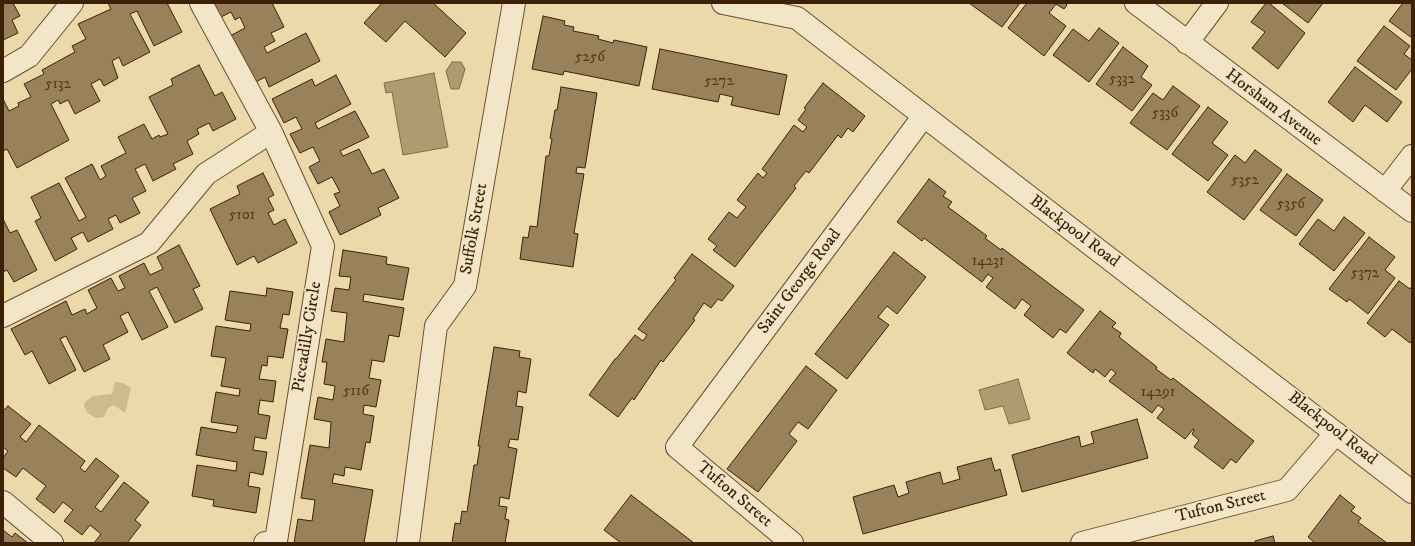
<!DOCTYPE html>
<style>
body{margin:0}
#map{position:relative;width:1415px;height:546px;overflow:hidden;background:#ecd9aa;font-family:"IM FELL DW Pica",serif}
canvas{display:block}
.frame{position:absolute;inset:0;border:4px solid #3d2106;pointer-events:none}
</style>
<div id="map">
<canvas width="1415" height="546"></canvas>
<div class="frame"></div>
</div>
<script>
const ctx = document.querySelector('canvas').getContext('2d');
ctx.lineJoin = 'round';
function fill(path, color) { ctx.fillStyle = color; ctx.fill(path, 'evenodd'); }
const shape = rows => new Path2D(rows.map(r => 'M' + r).join(''));
function stroke(path, color, width, dash) { ctx.strokeStyle = color; ctx.lineWidth = width; ctx.lineCap = dash ? 'butt' : 'round'; ctx.setLineDash(dash || []); ctx.stroke(path); }
function write(font, color, halo, rows, align = 'center') {
  ctx.font = font + ' "IM FELL DW Pica",serif'; ctx.lineWidth = 3.5; ctx.setLineDash([]); ctx.textBaseline = 'middle'; ctx.strokeStyle = halo; ctx.fillStyle = color; for (const [text, x, y, turn = 0] of rows) {
    ctx.save(); ctx.translate(x, y); ctx.rotate((+turn || 0) * Math.PI / 180); ctx.textAlign = isNaN(turn) ? turn : align; if (halo) ctx.strokeText(text, 0, 0); ctx.fillText(text, 0, 0); ctx.restore();
  }
}
fill(shape([
 [115,382,123,383,131,388,125,413,114,405,108,408,104,417,96,418,87,413,84,406,85,402,93,396,112,394]
]), '#ceba8e');
const water = shape([
 [452,62,461,62,465,69,459,89,451,89,446,71,452,62],
 [434,73,448,147,403,155,392,92,386,93,384,83,434,73],
 [1018,379,1030,419,1009,424,1003,406,985,410,979,390,1018,379]
]);
fill(water, '#b09a72');
stroke(water, '#826a47', 1);
const building = shape([
 [3,3,13,3,20,16,12,20,18,33,3,40,3,3],
 [108,3,167,3,182,32,154,46,137,11,130,14,150,52,123,66,119,57,112,61,118,78,104,86,100,79,91,84,100,101,75,114,68,100,60,104,58,100,51,104,69,140,17,168,7,149,3,151,3,99,9,111,19,106,18,103,31,97,24,84,44,74,42,70,75,52,72,46,86,39,78,24,111,9,108,3],
 [211,3,272,3,284,27,271,33,275,41,264,47,267,53,306,33,320,61,269,87,265,77,254,83,228,37,245,28,240,17,235,20,231,12,219,18,211,3],
 [382,3,433,3,466,33,445,57,405,21,386,42,364,23,382,3],
 [969,3,1020,3,1002,27,969,3],
 [1027,3,1065,3,1067,5,1064,9,1056,4,1049,13,1066,26,1044,56,1008,28,1027,3],
 [1266,3,1269,3,1305,33,1278,69,1252,48,1265,32,1251,22,1266,3],
 [1282,3,1323,3,1308,23,1282,3],
 [1403,3,1412,3,1412,38,1389,21,1403,3],
 [543,16,565,21,564,25,574,27,573,31,599,36,598,39,613,43,614,40,647,47,639,86,564,71,563,75,532,69,543,16],
 [1384,26,1410,46,1404,54,1412,60,1412,69,1396,90,1357,61,1384,26],
 [1099,28,1119,43,1089,82,1053,55,1073,29,1089,41,1099,28],
 [1123,47,1148,66,1141,77,1152,85,1132,111,1096,84,1123,47],
 [660,49,787,75,779,115,731,105,733,97,720,94,718,102,652,89,660,49],
 [199,65,215,96,222,92,236,119,213,131,209,123,197,129,199,134,187,141,193,154,173,164,176,169,153,181,145,164,135,169,146,191,132,198,140,213,120,223,116,215,108,219,113,229,88,242,83,232,71,238,77,249,55,261,35,221,41,218,31,197,59,183,79,221,86,217,65,178,92,164,100,180,106,176,101,166,126,153,118,137,144,124,152,139,159,135,160,137,168,134,149,97,173,85,171,79,199,65],
 [1355,67,1402,102,1387,122,1365,105,1353,122,1328,102,1355,67],
 [336,75,351,104,315,123,318,129,355,111,369,137,340,151,343,156,359,149,372,174,384,169,399,198,378,208,381,215,340,235,329,212,340,206,334,194,340,192,332,177,318,184,309,167,320,161,313,147,300,153,290,134,302,129,296,117,284,123,272,99,312,79,315,86,336,75],
 [823,83,865,116,853,132,848,128,841,138,838,135,809,173,806,171,794,186,796,188,735,267,713,250,717,246,708,239,729,212,737,218,746,207,737,200,758,173,763,178,767,173,762,169,794,125,803,132,807,127,798,120,806,109,804,108,823,83],
 [1173,86,1200,106,1167,150,1130,123,1153,93,1163,100,1173,86],
 [561,87,597,93,585,168,577,167,576,173,584,174,574,233,578,234,573,267,520,259,523,237,528,238,530,226,537,227,546,156,549,156,552,139,550,138,555,110,557,110,561,87],
 [1208,107,1228,122,1212,143,1228,155,1208,181,1172,154,1208,107],
 [1255,150,1282,170,1244,220,1207,192,1235,155,1245,163,1255,150],
 [263,173,274,195,268,198,274,210,268,213,274,225,285,219,297,243,258,263,254,256,237,265,210,209,240,194,237,186,263,173],
 [1287,174,1323,200,1296,236,1260,210,1287,174],
 [929,179,946,192,943,196,952,202,948,207,987,236,985,238,1001,250,1002,248,1084,310,1066,333,1060,329,1053,338,1024,315,1031,306,1022,299,1015,309,986,287,993,278,988,274,982,282,924,238,922,241,897,222,929,179],
 [1344,217,1365,233,1334,271,1299,244,1318,219,1334,231,1344,217],
 [3,219,10,233,17,230,37,270,14,282,7,270,3,272,3,219],
 [1369,237,1395,257,1385,270,1395,278,1368,314,1349,299,1347,302,1329,289,1369,237],
 [179,245,200,286,193,289,203,309,175,323,157,287,149,291,168,327,142,340,128,312,120,316,128,332,103,345,110,359,84,372,66,336,60,339,76,370,49,384,32,351,25,355,11,329,66,301,72,315,85,309,87,314,97,308,88,290,111,278,118,291,125,288,119,276,144,263,150,275,163,269,157,257,179,245],
 [343,250,387,257,386,264,409,268,403,300,364,294,363,301,404,308,399,337,389,335,384,362,372,360,369,378,381,380,376,407,364,405,363,414,374,416,370,443,366,442,361,470,345,467,344,476,334,474,332,483,373,490,364,543,294,543,298,519,312,521,315,500,301,498,310,445,329,448,331,422,314,419,318,397,333,400,335,386,324,384,327,362,322,362,326,339,344,342,347,313,331,311,335,288,349,290,351,277,339,276,343,250],
 [894,252,926,277,897,314,887,306,878,317,889,325,847,379,815,354,894,252],
 [692,254,734,286,722,301,718,299,711,308,704,303,693,319,695,320,663,362,661,360,634,400,632,398,618,417,589,395,615,359,616,359,635,335,643,341,647,335,638,329,676,280,674,278,692,254],
 [1399,281,1410,289,1412,286,1412,340,1410,343,1392,329,1385,337,1367,323,1399,281],
 [267,288,293,292,289,315,283,314,280,328,288,329,283,358,268,356,267,366,262,365,259,379,276,381,273,402,260,400,258,414,270,416,266,439,255,437,253,450,267,452,263,475,250,472,248,486,260,488,256,513,213,506,214,500,192,496,197,465,236,471,237,462,196,455,201,427,236,433,238,426,211,422,216,392,239,396,240,389,221,386,226,358,211,356,216,326,250,331,251,324,225,320,230,291,266,296,267,288],
 [1100,311,1116,323,1112,327,1121,333,1119,337,1157,367,1156,369,1171,380,1173,378,1254,441,1236,463,1231,459,1223,469,1194,447,1199,440,1192,434,1194,430,1193,429,1185,439,1157,418,1164,409,1158,405,1152,413,1109,381,1116,373,1111,369,1105,377,1095,369,1093,373,1067,353,1100,311],
 [494,347,520,351,519,357,531,359,526,393,518,391,516,406,523,407,518,440,510,439,508,447,517,449,509,499,500,497,499,506,507,507,505,519,509,520,505,543,452,543,455,523,460,524,462,511,467,512,474,465,477,465,480,446,478,446,494,347],
 [806,366,837,390,808,429,798,422,789,434,797,441,758,492,727,469,806,366],
 [8,406,31,424,20,437,26,442,39,425,85,461,80,468,85,472,96,458,119,476,95,507,101,512,124,482,149,502,135,520,141,525,127,543,94,543,101,534,90,525,82,535,64,521,73,510,63,502,54,513,36,499,46,486,23,468,16,477,3,468,3,458,8,451,3,447,3,411,8,406],
 [1137,419,1148,458,1022,492,1012,455,1079,436,1081,447,1094,443,1091,432,1137,419],
 [991,458,995,471,1000,469,1007,495,863,534,853,497,894,485,898,497,909,493,906,482,940,472,943,484,960,479,957,467,991,458],
 [631,495,694,543,621,543,604,530,631,495],
 [1340,495,1355,507,1351,511,1361,518,1358,522,1387,543,1315,543,1308,537,1340,495],
 [3,530,12,537,15,533,28,543,3,543,3,530],
 [1273,536,1275,543,1255,543,1255,541,1273,536]
]);
fill(building, '#98815b');
stroke(building, '#3d2106', 1);
const minor = shape([
 [201,3,271,132,323,246,276,541,265,543],
 [723,3,797,18,1412,492],
 [1136,3,1412,211],
 [1187,43,1217,3],
 [3,71,29,56,72,3],
 [1385,191,1412,156],
 [3,316,149,243,206,174,271,132],
 [3,502,52,543],
 [408,543,436,326,465,286,514,3],
 [792,543,677,447,923,117],
 [1082,543,1287,490,1336,433]
]);
stroke(minor, '#694f2f', 24);
stroke(minor, '#f3e6c8', 22);
write('15px', '#54391b', null, [
 ["5256",590,58],
 ["5332",1122,80],
 ["5272",719,82],
 ["5132",58,85],
 ["5336",1165,114],
 ["5352",1245,181],
 ["5356",1291,205],
 ["5101",242,216],
 ["14231",988,262],
 ["5372",1365,274],
 ["5116",356,392],
 ["14291",1158,393]
]);
write('17px', '#3d2106', '#f3e6c8', [
 ["Horsham Avenue",1273,108,37],
 ["Suffolk Street",475,229,-80],
 ["Blackpool Road",1074,232,37],
 ["Saint George Road",800,282,-53],
 ["Piccadilly Circle",308,337,-81],
 ["Blackpool Road",1332,429,38],
 ["Tufton Street",734,495,40],
 ["Tufton Street",1221,507,-14]
]);
</script>
